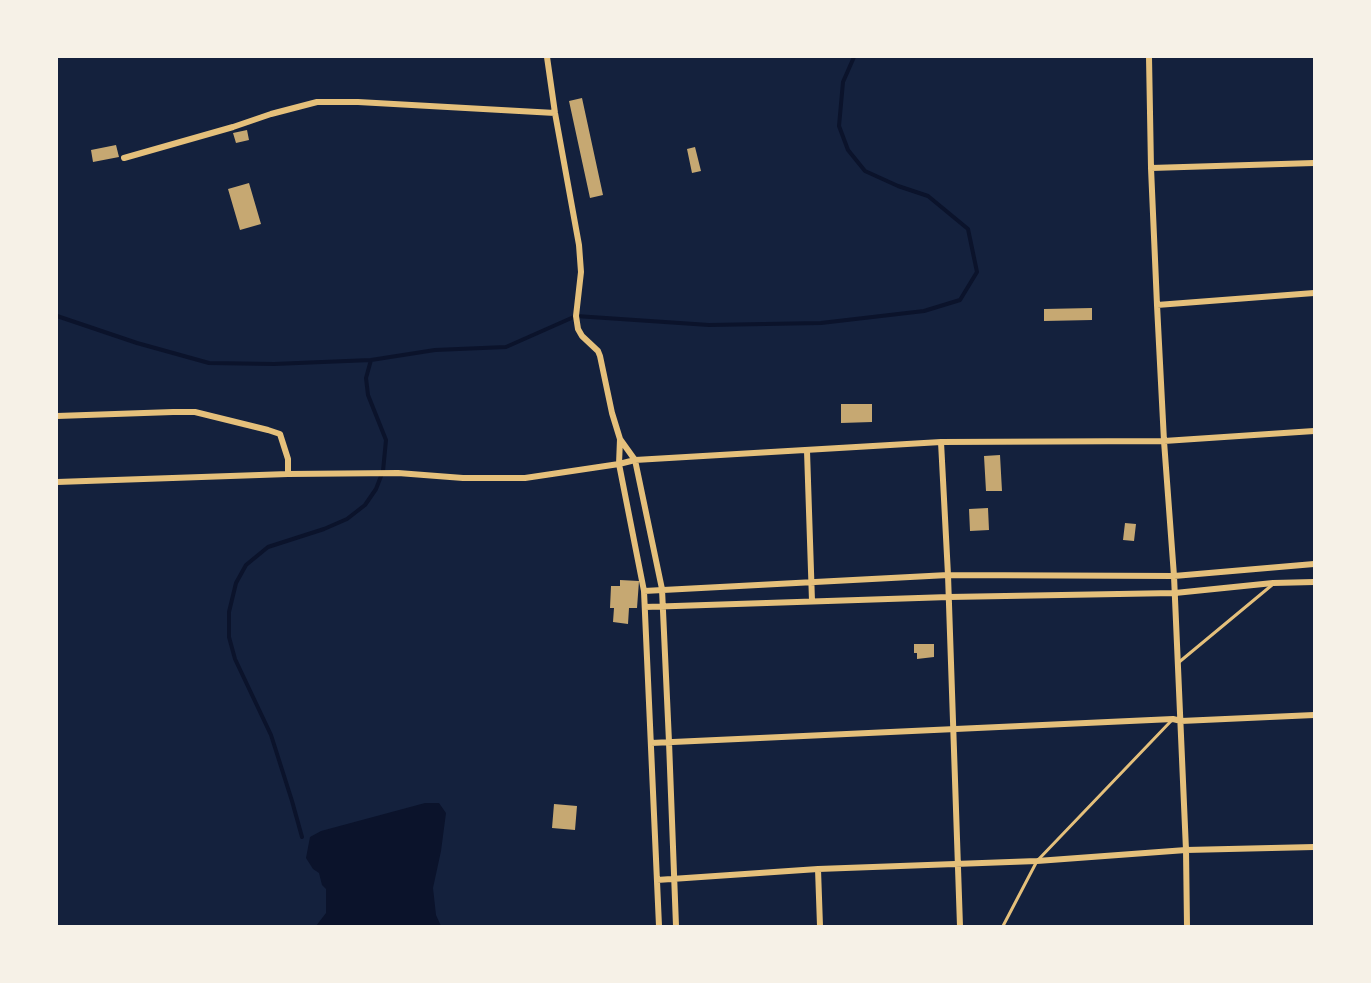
<!DOCTYPE html>
<style>
body{margin:0}
#map{position:relative;width:1371px;height:983px;overflow:hidden;background:#14213d;font-family:"IBM Plex Sans",sans-serif}
canvas{display:block}
.frame{position:absolute;inset:0;border:58px solid #f6f1e7;pointer-events:none}
</style>
<div id="map">
<canvas width="1371" height="983"></canvas>
<div class="frame"></div>
</div>
<script>
const ctx = document.querySelector('canvas').getContext('2d');
ctx.lineJoin = 'round';
function fill(path, color) { ctx.fillStyle = color; ctx.fill(path, 'evenodd'); }
const shape = rows => new Path2D(rows.map(r => 'M' + r).join(''));
function stroke(path, color, width, dash) { ctx.strokeStyle = color; ctx.lineWidth = width; ctx.lineCap = dash ? 'butt' : 'round'; ctx.setLineDash(dash || []); ctx.stroke(path); }
fill(shape([
 [425,803,439,803,446,813,441,851,433,888,436,915,441,926,316,926,326,913,326,889,322,885,319,873,313,869,306,858,310,837,321,831]
]), '#0b132b');
stroke(shape([
 [57,316,137,343,209,363,274,364,371,360,435,350,506,347,576,316,709,325,821,323,924,311,960,300,977,272,968,229,928,196,898,186,865,171,848,150,839,126,843,82,854,57],
 [302,837,292,801,271,735,235,659,229,637,229,612,236,583,246,565,268,547,324,529,347,519,365,505,376,489,383,471,386,440,368,395,366,378,371,360]
]), '#0b132b', 4);
fill(shape([
 [582,98,603,195,590,198,569,101],
 [247,130,249,140,236,143,233,133],
 [116,145,119,157,93,162,91,150],
 [695,147,701,171,692,173,687,149],
 [249,183,261,224,240,230,228,189],
 [1092,308,1092,320,1044,321,1044,309],
 [841,404,872,404,872,422,841,423],
 [1000,455,1002,491,986,491,984,456],
 [988,508,989,530,970,531,969,509],
 [1125,523,1136,524,1134,541,1123,540],
 [620,580,639,581,637,608,629,608,628,624,613,622,614,608,610,608,611,586,620,586],
 [914,644,934,644,934,657,917,659,917,653,914,653],
 [554,804,577,806,575,830,552,828]
]), '#c6a872');
stroke(shape([
 [1178,663,1272,585],
 [1003,926,1037,861,1172,720]
]), '#e5c07b', 3);
stroke(shape([
 [547,57,555,113,579,245,581,272,576,316,578,329,582,336,598,351,600,356,612,413,620,439,635,460,662,589,669,742,676,926],
 [1149,57,1151,168,1157,305,1164,441,1174,576,1186,850,1187,926],
 [124,158,233,127,271,114,317,102,358,102,555,113],
 [1151,168,1314,163],
 [1157,305,1314,293],
 [57,416,173,412,195,412,268,430,280,434,288,459,288,474],
 [620,439,619,464,644,591,659,926],
 [941,442,948,575,960,926],
 [807,451,812,601],
 [57,482,288,474,398,473,463,478,525,478,619,464,635,460,941,442,1164,441,1314,431],
 [644,591,948,575,1174,576,1314,564],
 [645,607,949,597,1175,593,1273,583,1314,582],
 [651,743,1173,719,1181,721,1314,715],
 [818,869,820,926],
 [657,880,818,869,1037,861,1186,850,1314,847]
]), '#e5c07b', 6);
</script>
